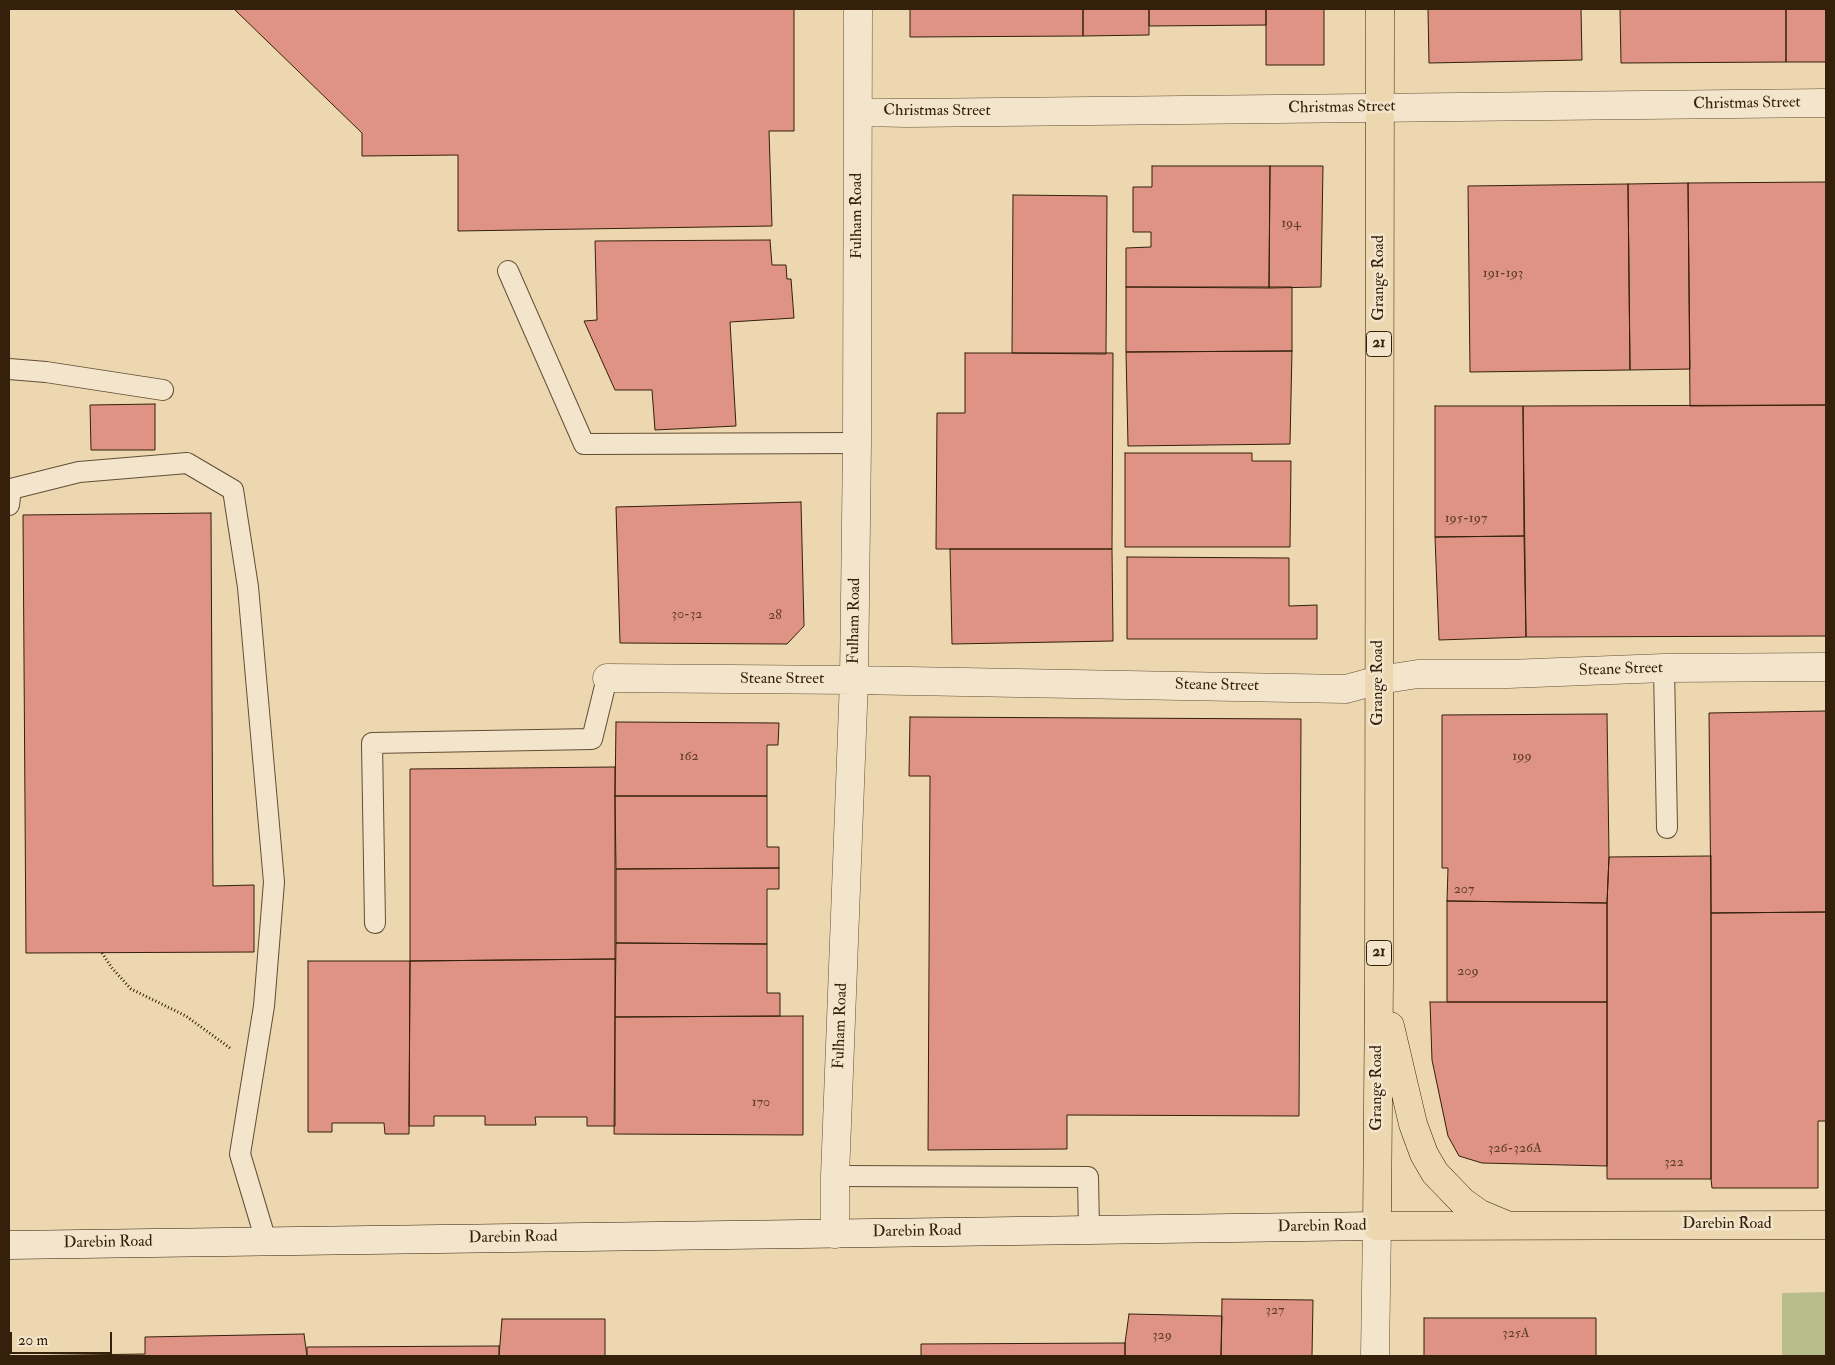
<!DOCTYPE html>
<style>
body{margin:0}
#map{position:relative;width:1835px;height:1365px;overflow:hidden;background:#ecd7b0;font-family:"IM FELL Double Pica",serif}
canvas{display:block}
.frame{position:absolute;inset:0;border:10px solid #34200b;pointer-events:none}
.scale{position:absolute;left:10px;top:1332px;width:102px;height:22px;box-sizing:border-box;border:2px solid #34200b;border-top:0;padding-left:6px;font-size:15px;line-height:18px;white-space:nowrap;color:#34200b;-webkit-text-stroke:4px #f3e5cc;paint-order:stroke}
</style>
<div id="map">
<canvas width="1835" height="1365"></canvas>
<div class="frame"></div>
<div class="scale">20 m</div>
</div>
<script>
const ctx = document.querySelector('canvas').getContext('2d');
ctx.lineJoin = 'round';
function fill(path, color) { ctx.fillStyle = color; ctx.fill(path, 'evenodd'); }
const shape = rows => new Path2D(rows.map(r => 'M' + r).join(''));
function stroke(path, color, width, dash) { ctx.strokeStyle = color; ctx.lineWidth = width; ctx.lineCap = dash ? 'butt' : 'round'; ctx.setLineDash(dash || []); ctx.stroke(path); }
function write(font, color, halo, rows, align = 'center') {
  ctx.font = font + ' "IM FELL Double Pica",serif'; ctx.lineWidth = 5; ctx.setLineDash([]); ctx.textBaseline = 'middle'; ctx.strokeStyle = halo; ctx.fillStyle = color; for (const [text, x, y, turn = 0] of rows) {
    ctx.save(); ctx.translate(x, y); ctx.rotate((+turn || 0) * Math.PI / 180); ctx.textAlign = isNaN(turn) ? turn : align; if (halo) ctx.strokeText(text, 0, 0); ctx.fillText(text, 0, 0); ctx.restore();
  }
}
fill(shape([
 [1826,1292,1826,1356,1782,1356,1782,1293]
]), '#b7be8c');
const building = shape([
 [234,9,794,9,794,131,769,131,772,226,458,231,458,155,362,156,362,133,234,9],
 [910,9,1083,9,1083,36,910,37,910,9],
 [1083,9,1149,9,1149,35,1083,36,1083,9],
 [1149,9,1266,9,1266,25,1149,26,1149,9],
 [1266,9,1324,9,1324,65,1266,65,1266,9],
 [1428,9,1581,9,1582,60,1429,63,1428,9],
 [1620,9,1786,9,1786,62,1621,63,1620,9],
 [1786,9,1826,9,1826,62,1786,62,1786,9],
 [1152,166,1270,166,1269,288,1126,287,1126,248,1151,247,1151,232,1133,232,1133,187,1152,187,1152,166],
 [1270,166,1323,166,1321,287,1269,288,1270,166],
 [1826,182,1826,405,1690,406,1688,183,1826,182],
 [1688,183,1690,369,1630,370,1628,184,1688,183],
 [1628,184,1630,370,1470,372,1468,186,1628,184],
 [1013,195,1107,196,1106,354,1012,353,1013,195],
 [770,240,772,265,786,265,787,279,791,279,794,318,730,322,736,426,655,430,652,390,615,390,584,321,597,320,595,241,770,240],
 [1126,287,1292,287,1292,351,1126,352,1126,287],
 [1292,351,1290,444,1128,446,1126,352,1292,351],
 [965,353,1113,353,1112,549,936,549,937,413,965,413,965,353],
 [155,404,155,450,91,450,90,405,155,404],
 [1826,405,1826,636,1526,637,1523,406,1826,405],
 [1435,406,1523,406,1524,536,1435,537,1435,406],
 [1125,453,1252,453,1252,461,1291,461,1290,547,1125,547,1125,453],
 [801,502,804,626,787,644,620,643,616,507,801,502],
 [211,513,213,886,254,885,254,952,26,953,23,515,211,513],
 [1524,536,1526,637,1439,640,1435,537,1524,536],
 [950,549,1112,549,1113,641,952,644,950,549],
 [1127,557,1289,558,1289,606,1317,605,1317,639,1127,639,1127,557],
 [1826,711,1826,912,1711,913,1709,713,1826,711],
 [1607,714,1609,857,1607,903,1447,901,1448,868,1442,868,1442,715,1607,714],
 [910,717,1301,719,1299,1116,1067,1115,1067,1149,928,1150,930,776,909,776,910,717],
 [616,722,779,723,778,745,767,745,767,796,615,796,616,722],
 [615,767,615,959,410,961,410,769,615,767],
 [615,796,767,796,767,847,779,847,779,868,616,869,615,796],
 [1711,856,1711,1179,1607,1179,1607,903,1609,857,1711,856],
 [779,868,779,889,767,889,767,944,616,943,616,869,779,868],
 [1447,901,1607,903,1607,1002,1447,1002,1447,901],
 [1826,912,1826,1121,1818,1121,1818,1188,1712,1188,1711,1179,1711,913,1826,912],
 [616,943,767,944,767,993,780,993,780,1016,615,1017,616,943],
 [615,959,615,1126,587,1126,587,1117,535,1117,536,1125,485,1125,485,1116,434,1116,434,1126,409,1126,410,961,615,959],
 [308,961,410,961,409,1134,385,1134,384,1123,332,1123,332,1132,308,1132,308,961],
 [1430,1002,1607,1002,1607,1166,1482,1163,1459,1156,1448,1136,1432,1060,1430,1002],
 [803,1016,803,1135,614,1134,615,1017,803,1016],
 [1222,1299,1313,1300,1312,1356,1221,1356,1222,1299],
 [1129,1314,1222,1316,1221,1356,1125,1356,1125,1343,1129,1314],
 [1424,1318,1596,1318,1596,1356,1424,1356,1424,1318],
 [502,1319,605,1319,605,1356,499,1356,502,1319],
 [304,1334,307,1356,9,1356,145,1354,145,1337,304,1334],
 [1125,1343,1125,1356,921,1356,921,1344,1125,1343],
 [499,1346,499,1356,307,1356,307,1347,499,1346]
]);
fill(building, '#df9384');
stroke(building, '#34200b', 1);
const service = shape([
 [508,271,584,444,857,443],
 [9,369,46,372,163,390],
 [9,505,11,489,79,472,187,463,233,490,248,587,274,882,264,1006,240,1154,266,1241],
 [1664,668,1667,828],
 [375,923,372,743,592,739,607,678],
 [835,1176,1088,1177,1089,1230]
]);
const minor = shape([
 [858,112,908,113,1826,103],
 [607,678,854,680,1346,689,1379,680,1418,674,1508,674,1664,668,1826,667],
 [835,1234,835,1176,854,680,857,443,858,9],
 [1375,1356,1377,1226]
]);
const secondary = shape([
 [9,1245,1377,1226]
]);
const primary = shape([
 [1380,9,1379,980,1377,1226,1826,1225],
 [1390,1026,1413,1124,1424,1154,1435,1173,1463,1202,1480,1214,1504,1224]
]);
stroke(service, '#624e34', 22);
stroke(minor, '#624e34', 29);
stroke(secondary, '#34200b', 29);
stroke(primary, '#34200b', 29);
stroke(shape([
 [102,953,112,968,131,989,186,1016,230,1048]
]), '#34200b', 3, [1, 2.5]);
stroke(service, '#f3e5cc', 20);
stroke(minor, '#f3e5cc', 28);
stroke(secondary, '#f3e5cc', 28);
stroke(primary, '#ecd7b0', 28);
write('14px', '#5f3d29', null, [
 ["194",1291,224],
 ["191-193",1503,274],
 ["195-197",1466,519],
 ["30-32",687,615],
 ["28",775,616],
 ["162",689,757],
 ["199",1522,757],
 ["207",1464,890],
 ["209",1468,972],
 ["170",761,1103],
 ["326-326A",1515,1149],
 ["322",1674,1163],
 ["327",1275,1311],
 ["325A",1516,1334],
 ["329",1162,1336]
]);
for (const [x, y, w] of [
 [1379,344,25],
 [1379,953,25]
]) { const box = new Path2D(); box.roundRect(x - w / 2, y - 12.5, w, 25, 4); ctx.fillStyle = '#f3e5cc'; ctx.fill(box); stroke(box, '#34200b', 1); }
write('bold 15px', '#34200b', null, [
 ["21",1379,344],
 ["21",1379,953]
]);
write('16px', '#34200b', '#f3e5cc', [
 ["Christmas Street",1747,104,-1],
 ["Christmas Street",1342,108,-1],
 ["Christmas Street",937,112],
 ["Fulham Road",858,216,-90],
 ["Grange Road",1380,278,-90],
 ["Fulham Road",855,621,-89],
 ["Steane Street",1621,670,-2],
 ["Steane Street",782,680],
 ["Grange Road",1379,683,-90],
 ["Steane Street",1217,686,1],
 ["Fulham Road",841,1026,-88],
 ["Grange Road",1378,1088,-90],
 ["Darebin Road",1727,1225],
 ["Darebin Road",1322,1227,-1],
 ["Darebin Road",917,1232,-1],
 ["Darebin Road",513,1238,-1],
 ["Darebin Road",108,1243,-1]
]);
</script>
